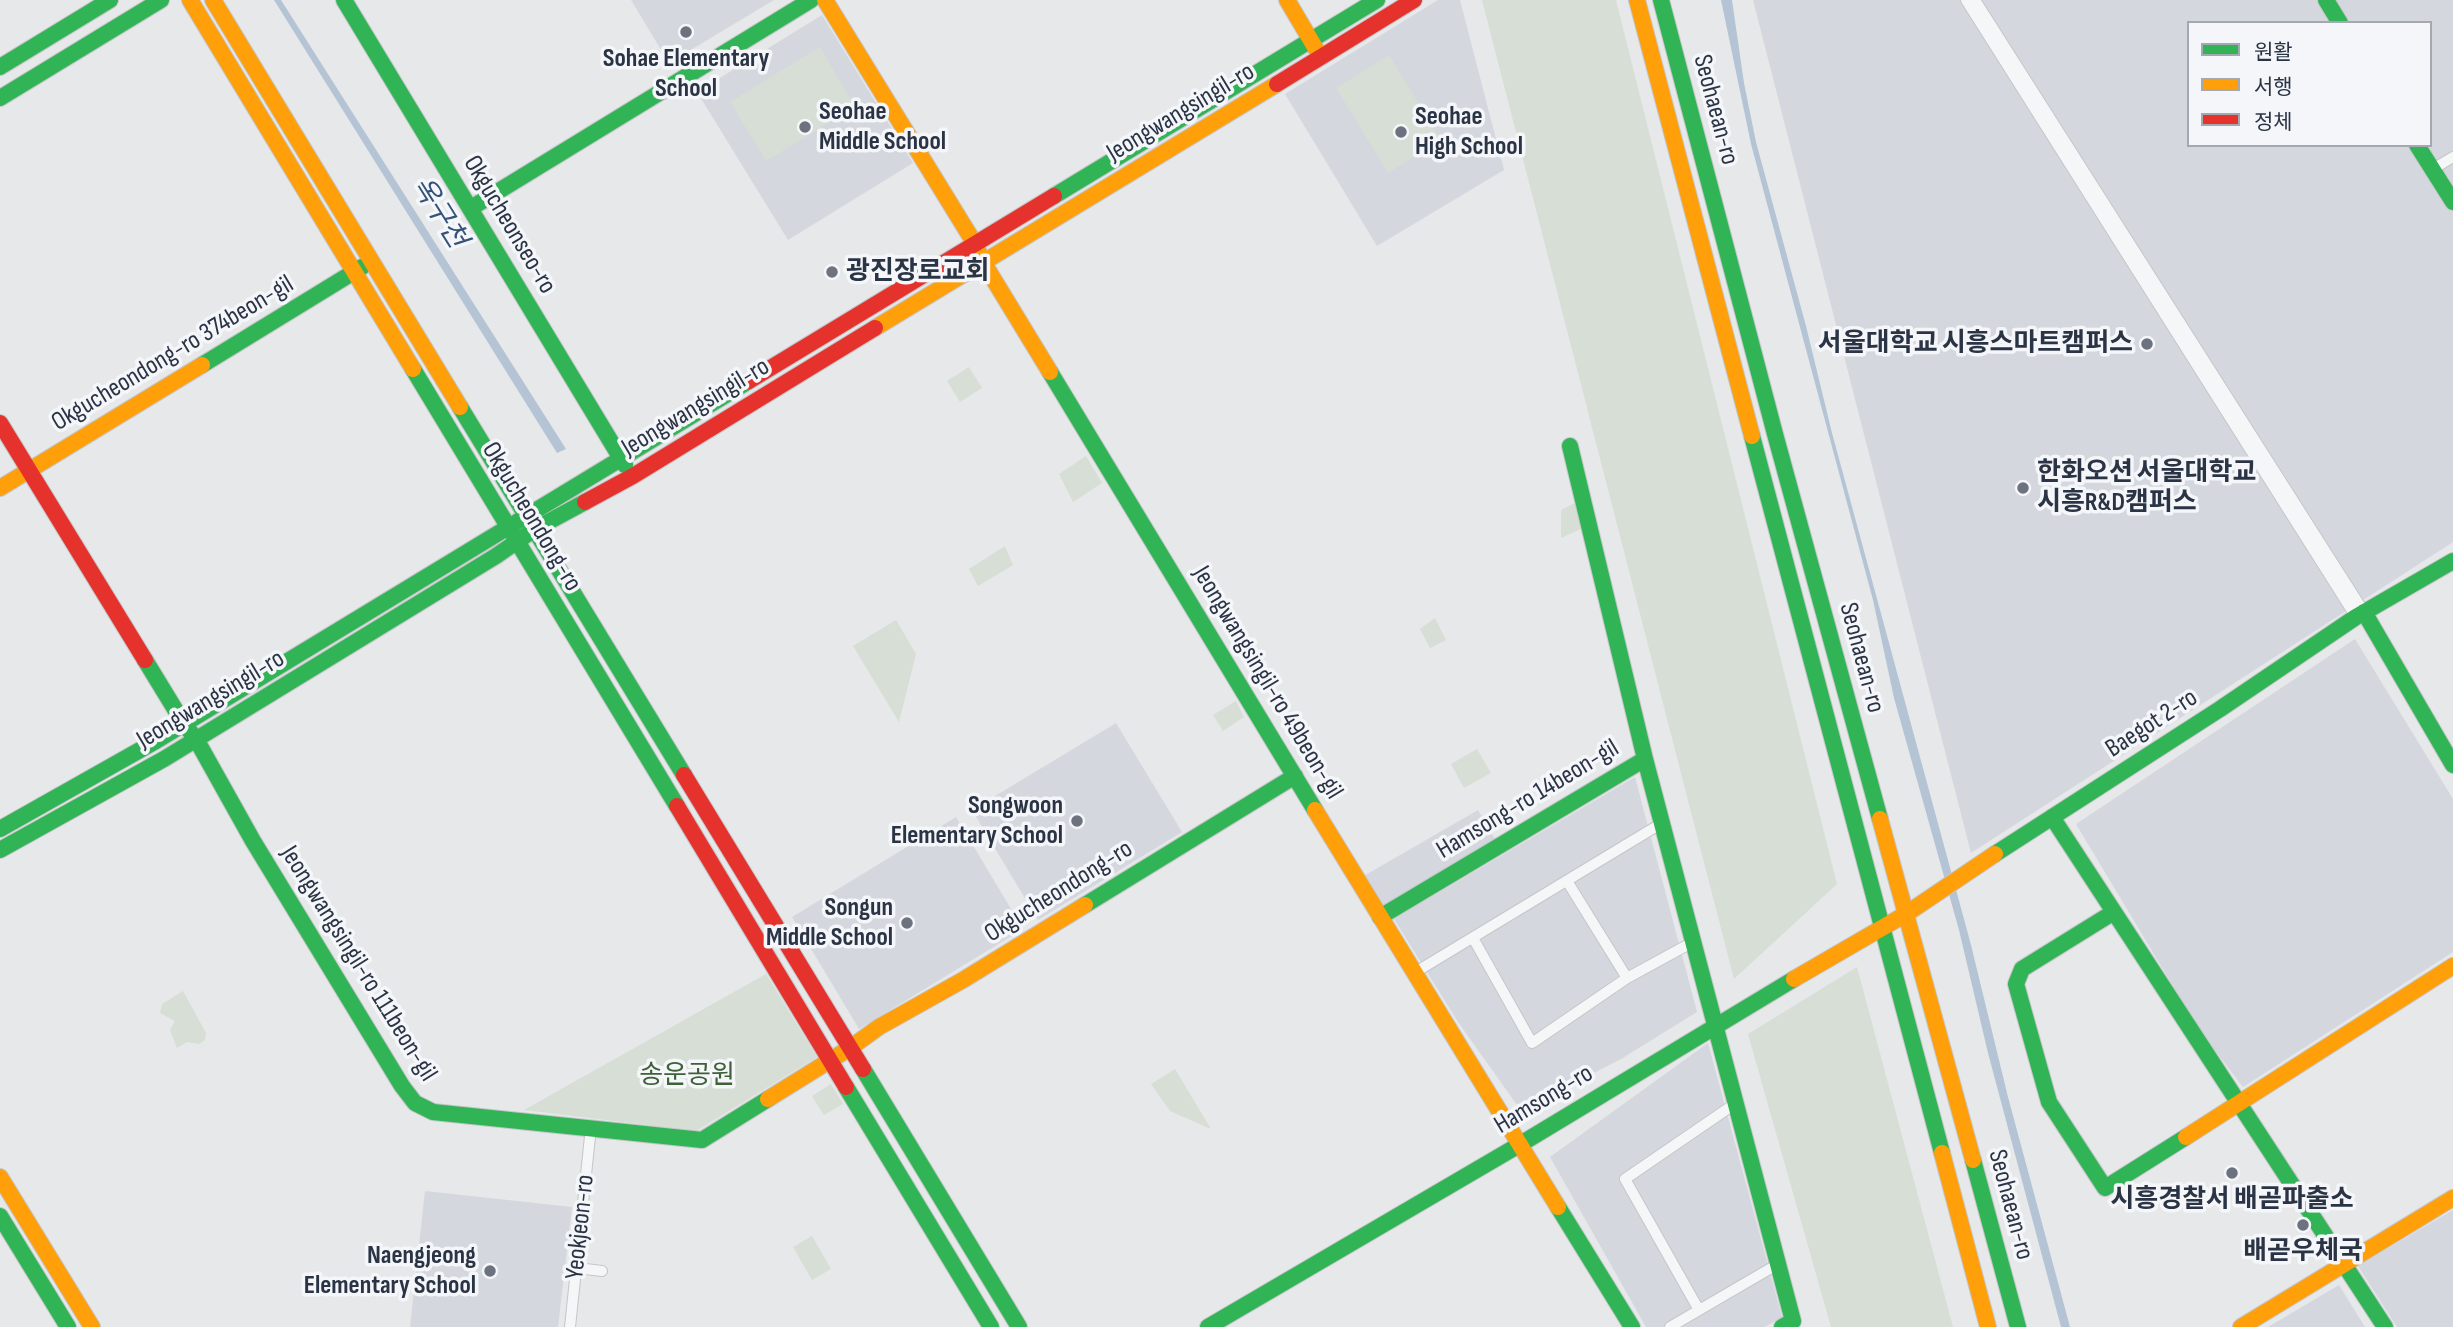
<!DOCTYPE html>
<meta charset="utf-8">
<style>
body{margin:0}
#map{position:relative;width:2453px;height:1327px;overflow:hidden;background:#e6e8ea;font-family:"Sofia Sans Condensed","Noto Sans KR",sans-serif}
canvas{display:block}
.legend{position:absolute;left:2187px;top:21px;width:245px;height:126px;box-sizing:border-box;background:#f4f6f9;border:2px solid #a4a8b1;margin:0;padding:9px 12px;list-style:none;font-size:21px;color:#2b3445}
.legend li{display:flex;align-items:center;gap:14px;height:35px}
.legend b{width:35px;border:2px solid #a4a8b1}
</style>
<div id="map">
<canvas width="2453" height="1327"></canvas>
<ul class="legend">
<li><b style="height:9px;background:#30b455"></b>원활</li>
<li><b style="height:9px;background:#ff9f0a"></b>서행</li>
<li><b style="height:9px;background:#e5322d"></b>정체</li>
</ul>
</div>
<script>
const ctx = document.querySelector('canvas').getContext('2d');
ctx.lineJoin = 'round';
function fill(path, color) { ctx.fillStyle = color; ctx.fill(path, 'evenodd'); }
const shape = rows => new Path2D(rows.map(r => 'M' + r).join(''));
function stroke(path, color, width, dash) { ctx.strokeStyle = color; ctx.lineWidth = width; ctx.lineCap = dash ? 'butt' : 'round'; ctx.setLineDash(dash || []); ctx.stroke(path); }
function write(font, color, halo, rows, align = 'center') {
  ctx.font = font + ' "Sofia Sans Condensed","Noto Sans KR",sans-serif'; ctx.lineWidth = 7; ctx.setLineDash([]); ctx.textBaseline = 'middle'; ctx.strokeStyle = halo; ctx.fillStyle = color; for (const [text, x, y, turn = 0] of rows) {
    ctx.save(); ctx.translate(x, y); ctx.rotate((+turn || 0) * Math.PI / 180); ctx.textAlign = isNaN(turn) ? turn : align; if (halo) ctx.strokeText(text, 0, 0); ctx.fillText(text, 0, 0); ctx.restore();
  }
}
fill(shape([
 [631,0,774,0,669,63],
 [1438,0,1460,0,1504,170,1377,246,1285,94],
 [1753,0,2453,0,2453,542,1971,853],
 [2189,23,2430,23,2430,145,2189,145],
 [822,15,913,163,788,240,697,92],
 [2355,639,2453,799,2453,952,2243,1087,2200,1031,2076,824],
 [1116,723,1182,832,1038,920,972,810],
 [1635,777,1697,1012,1621,1059,1526,1108,1517,1105,1458,1022,1394,919],
 [1478,810,1496,841,1383,909,1362,877],
 [956,817,1023,929,859,1029,792,917],
 [1708,1043,1782,1317,1765,1327,1646,1327,1550,1157],
 [425,1191,572,1207,558,1327,410,1327],
 [2453,1210,2453,1327,2397,1327,2358,1266],
 [2339,1285,2365,1327,2268,1327]
]), '#d4d7dd');
fill(shape([
 [1482,0,1616,0,1837,884,1734,979],
 [820,47,855,107,766,161,730,102],
 [1389,55,1441,140,1388,173,1336,88],
 [969,367,982,388,960,402,947,381],
 [1086,456,1102,483,1073,502,1059,474],
 [1579,501,1585,527,1561,538,1561,510],
 [1005,546,1013,565,978,586,969,569],
 [1435,618,1446,640,1430,648,1420,629],
 [896,620,916,654,899,722,853,646],
 [1236,701,1244,717,1223,731,1213,715],
 [1477,749,1491,773,1464,788,1451,764],
 [1857,967,1953,1327,1831,1327,1748,1034],
 [766,974,817,1057,696,1131,524,1110],
 [183,991,206,1033,205,1040,199,1044,187,1042,177,1048,170,1030,175,1021,160,1013,162,1004],
 [1175,1069,1211,1129,1170,1111,1151,1084],
 [831,1084,843,1104,824,1115,812,1096],
 [812,1236,831,1269,812,1280,793,1247]
]), '#d6ded6');
fill(shape([
 [274,0,281,0,566,449,557,453],
 [1721,0,1732,0,1744,83,1756,142,1806,326,1832,433,1971,945,2008,1097,2070,1327,2061,1327,1988,1053,1959,930,1894,698,1873,600,1751,144]
]), '#b4c4d5');
const street = shape([
 [1966,0,2356,617],
 [1975,0,2364,612],
 [2433,169,2453,157],
 [1567,881,1627,978],
 [1473,938,1532,1043,1627,978,1693,942],
 [1414,973,1662,823],
 [577,1268,602,1271],
 [1699,1310,1625,1179,1736,1103],
 [570,1327,591,1127],
 [1670,1327,1778,1264]
]);
const fast = shape([
 [344,0,625,465],
 [1661,0,1775,434,1880,819],
 [2326,0,2340,23],
 [0,67,110,0],
 [0,98,161,0],
 [2417,145,2453,202],
 [1054,196,1377,0],
 [471,208,811,0],
 [202,365,362,267],
 [413,369,677,806],
 [1050,372,1315,810],
 [460,407,684,775],
 [1752,436,1942,1153],
 [1570,446,1645,759],
 [2364,612,2453,765],
 [145,660,184,724,196,739,253,841,402,1086,415,1103,433,1112,702,1140,768,1099],
 [2052,817,2385,1327],
 [0,829,156,741,749,381],
 [0,850,164,759,496,556,535,529,585,502],
 [1995,854,2220,709,2356,617,2453,561],
 [1085,905,1295,776],
 [2114,912,2022,969,2016,984,2049,1102,2105,1188,2186,1137],
 [1380,917,1645,759,1793,1321,1782,1327],
 [863,1069,1019,1327],
 [846,1087,991,1327],
 [1973,1160,2018,1327],
 [1558,1207,1632,1327],
 [0,1216,68,1327],
 [1208,1327,1519,1145,1794,979]
]);
const slow = shape([
 [190,0,413,369],
 [213,0,460,407],
 [825,0,975,244,983,262,1050,372],
 [1287,0,1316,49],
 [1637,0,1752,436],
 [875,328,1277,84],
 [0,488,202,365],
 [1315,810,1558,1207],
 [1880,819,1973,1160],
 [1794,979,1906,914,1995,854],
 [768,1099,850,1048,879,1027,963,980,1085,905],
 [2186,1137,2453,966],
 [1942,1153,1988,1327],
 [0,1177,92,1327],
 [2241,1327,2453,1198]
]);
const jam = shape([
 [1277,84,1414,0],
 [749,381,1054,196],
 [0,423,145,660],
 [585,502,633,476,875,328],
 [684,775,863,1069],
 [677,806,846,1087]
]);
stroke(street, '#c4c6c8', 12);
stroke(fast, '#c4c6c8', 18);
stroke(slow, '#c4c6c8', 18);
stroke(jam, '#c4c6c8', 18);
stroke(street, '#f5f6f7', 10);
stroke(fast, '#30b455', 16);
stroke(slow, '#ff9f0a', 16);
stroke(jam, '#e5322d', 16);
for (const [x, y, r, color] of [
 [686,32,7,"#6c737f"],
 [805,127,7,"#6c737f"],
 [1401,132,7,"#6c737f"],
 [832,272,7,"#6c737f"],
 [2147,344,7,"#6c737f"],
 [2023,488,7,"#6c737f"],
 [1077,821,7,"#6c737f"],
 [907,923,7,"#6c737f"],
 [2232,1173,7,"#6c737f"],
 [2303,1225,7,"#6c737f"],
 [490,1271,7,"#6c737f"]
]) { const dot = new Path2D(); dot.arc(x, y, r, 0, 2 * Math.PI); ctx.fillStyle = color; ctx.fill(dot); stroke(dot, '#f4f6f9', 2.5); }
write('bold 26px', '#2b3445', '#f4f6f9', [
 ["Sohae Elementary",686,59,"center"],
 ["School",686,89,"center"],
 ["Seohae",819,112],
 ["Middle School",819,142],
 ["Seohae",1415,117],
 ["High School",1415,147],
 ["광진장로교회",846,272],
 ["서울대학교 시흥스마트캠퍼스",2133,344,"right"],
 ["한화오션 서울대학교",2037,473],
 ["시흥R&D캠퍼스",2037,503],
 ["Songwoon",1063,806,"right"],
 ["Elementary School",1063,836,"right"],
 ["Songun",893,908,"right"],
 ["Middle School",893,938,"right"],
 ["시흥경찰서 배곧파출소",2232,1200,"center"],
 ["배곧우체국",2303,1252,"center"],
 ["Naengjeong",476,1256,"right"],
 ["Elementary School",476,1286,"right"]
], 'left');
write('26px', '#2b3445', '#f4f6f9', [
 ["Seohaean-ro",1715,110,75],
 ["Jeongwangsingil-ro",1181,113,-31],
 ["Okgucheonseo-ro",509,225,59],
 ["Okgucheondong-ro 374beon-gil",173,354,-31],
 ["Jeongwangsingil-ro",696,408,-31],
 ["Okgucheondong-ro",531,517,59],
 ["Seohaean-ro",1861,658,75],
 ["Jeongwangsingil-ro 49beon-gil",1267,683,59],
 ["Jeongwangsingil-ro",211,700,-31],
 ["Baegot 2-ro",2152,724,-33],
 ["Hamsong-ro 14beon-gil",1528,800,-31],
 ["Okgucheondong-ro",1059,892,-32],
 ["Jeongwangsingil-ro 111beon-gil",358,964,58],
 ["Hamsong-ro",1544,1100,-31],
 ["Seohaean-ro",2010,1205,75],
 ["Yeokjeon-ro",581,1227,-84]
]);
write('26px', '#3f6138', '#f4f6f9', [
 ["송운공원",687,1076]
]);
write('italic 28px', '#34527a', '#f4f6f9', [
 ["옥구천",438,213,58]
]);
</script>
